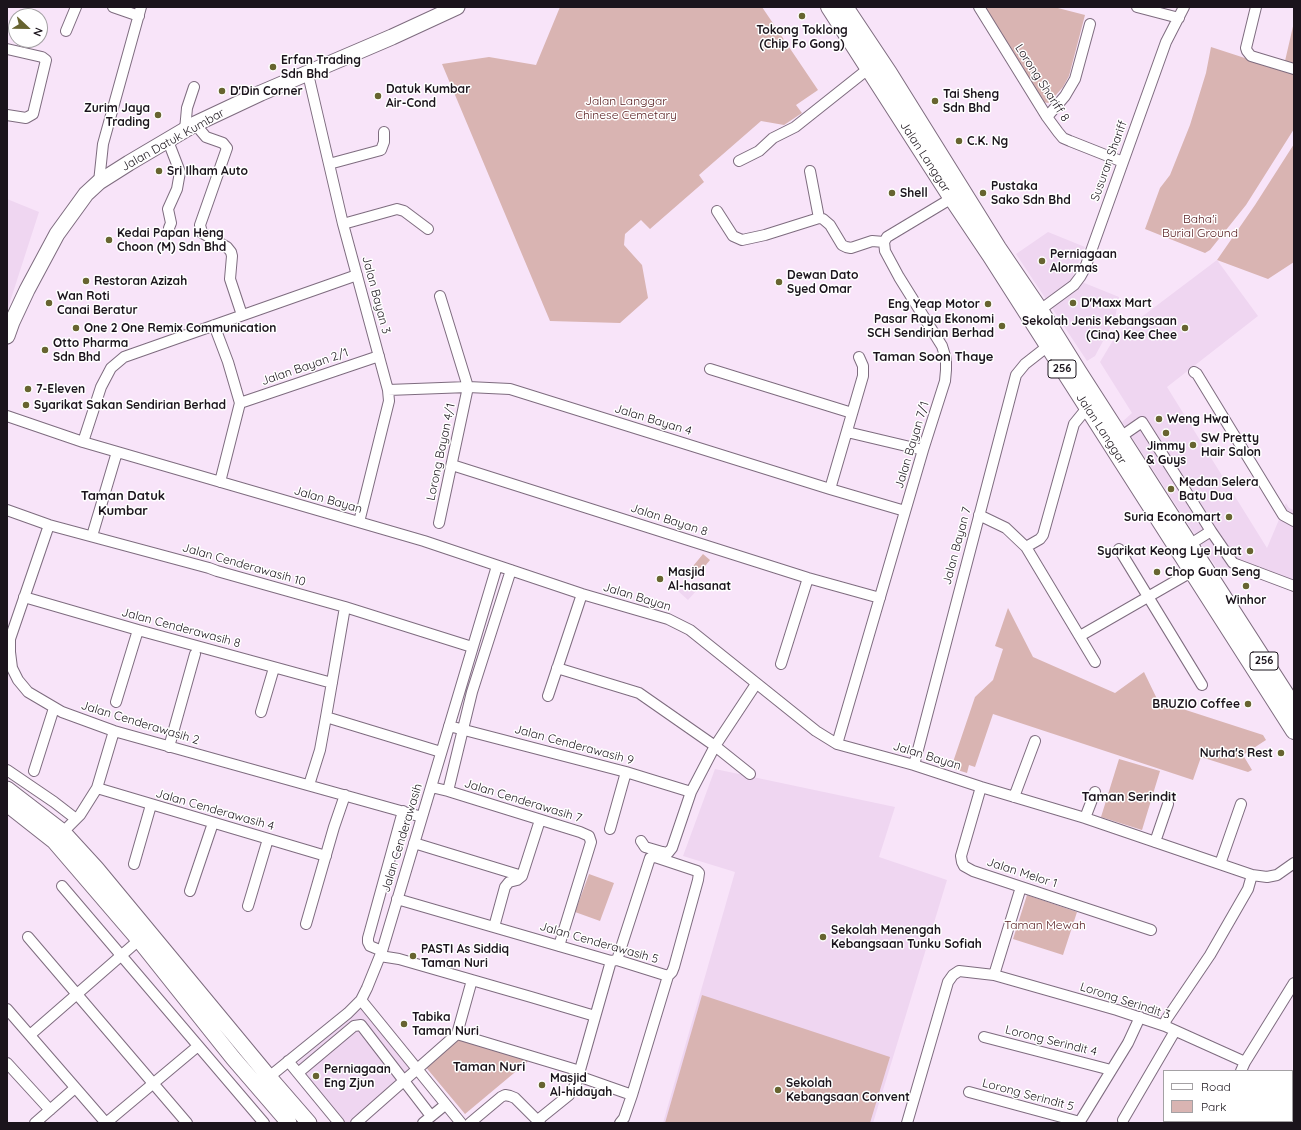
<!DOCTYPE html>
<style>
body{margin:0}
#map{position:relative;width:1301px;height:1130px;overflow:hidden;background:#f8e4f9;font-family:Quicksand,sans-serif}
canvas{display:block}
.frame{position:absolute;inset:0;border:8px solid #1b141c;pointer-events:none}
.legend{position:absolute;left:1163px;top:1070px;width:130px;height:52px;box-sizing:border-box;background:#fff;border:1px solid #a4a1a4;margin:0;padding:5px 7px;list-style:none;font-size:12px;color:#1b141c}
.legend li{display:flex;align-items:center;gap:8px;height:20px}
.legend b{width:20px;border:1px solid #a4a1a4}
.north{position:absolute;left:8px;top:8px;width:40px;height:40px;box-sizing:border-box;background:#fff;border:1px solid #a4a1a4;border-radius:50%;rotate:112deg;font-size:11px;font-weight:700;line-height:16px;text-align:center;color:#1b141c}
.north::after{content:'';display:block;margin:auto;width:14px;height:18px;background:#676430;clip-path:polygon(50% 0,100% 100%,50% 72%,0 100%)}
</style>
<div id="map">
<canvas width="1301" height="1130"></canvas>
<div class="frame"></div>
<ul class="legend">
<li><b style="height:5px;background:#fff"></b>Road</li>
<li><b style="height:11px;background:#d9b4b2"></b>Park</li>
</ul>
<div class="north">N</div>
</div>
<script>
const ctx = document.querySelector('canvas').getContext('2d');
ctx.lineJoin = 'round';
function fill(path, color) { ctx.fillStyle = color; ctx.fill(path, 'evenodd'); }
const shape = rows => new Path2D(rows.map(r => 'M' + r).join(''));
function stroke(path, color, width, dash) { ctx.strokeStyle = color; ctx.lineWidth = width; ctx.lineCap = dash ? 'butt' : 'round'; ctx.setLineDash(dash || []); ctx.stroke(path); }
function write(font, color, halo, rows, align = 'center') {
  ctx.font = font + ' Quicksand,sans-serif'; ctx.lineWidth = 3; ctx.setLineDash([]); ctx.textBaseline = 'middle'; ctx.strokeStyle = halo; ctx.fillStyle = color; for (const [text, x, y, turn = 0] of rows) {
    ctx.save(); ctx.translate(x, y); ctx.rotate((+turn || 0) * Math.PI / 180); ctx.textAlign = isNaN(turn) ? turn : align; if (halo) ctx.strokeText(text, 0, 0); ctx.fillText(text, 0, 0); ctx.restore();
  }
}
fill(shape([
 [7,199,39,212,7,311],
 [1048,232,1085,247,1072,278,1119,297,1115,319,1095,356,1087,361,1016,254],
 [1217,260,1258,316,1167,387,1267,548,1286,503,1289,508,1294,510,1294,592,1228,567,1220,573,1122,422,1132,413,1100,362,1115,337],
 [688,581,697,590,688,600,678,591],
 [715,769,895,807,879,857,947,880,873,1123,663,1123,735,872,683,856],
 [369,1002,421,1064,352,1123,334,1123,289,1070]
]), '#efd6f1');
fill(shape([
 [560,7,762,7,818,90,796,105,802,113,784,125,761,121,699,175,704,182,650,229,641,220,625,234,624,245,642,265,648,298,620,323,550,321,442,64,489,57,536,65],
 [983,7,1054,7,1085,15,1069,76,1063,87,1049,103,1041,102],
 [1294,22,1294,64,1285,61],
 [1211,47,1294,74,1294,129,1246,205,1210,250,1205,253,1145,229,1160,188,1170,175,1190,125,1206,73],
 [1294,144,1294,262,1268,279,1217,260,1255,205],
 [703,554,710,560,696,577,689,571],
 [1008,608,1033,657,1115,693,1144,672,1158,701,1263,735,1266,740,1243,755,1252,770,1248,772,1201,757,1193,780,993,714,975,767,969,765,967,773,951,768,975,697,993,680,1003,649,995,646],
 [1119,759,1160,771,1142,830,1101,817],
 [589,874,614,883,600,921,575,912],
 [1027,895,1077,912,1063,955,1013,939],
 [702,995,890,1057,870,1123,665,1123],
 [455,1039,532,1058,465,1114,424,1065]
]), '#d9b4b2');
const minor = shape([
 [113,7,139,16],
 [979,7,1047,117,1058,132,1063,138,1070,141,1123,162],
 [1137,7,1179,18],
 [1256,7,1246,48,1247,51,1251,56,1294,69],
 [66,31,76,7],
 [7,49,42,57,46,60,33,114,26,118,7,115],
 [308,74,343,224,388,390,389,401,359,522],
 [1047,117,1065,96,1075,79,1090,24],
 [195,124,206,137,223,143,227,148,200,225,202,233,227,247,231,252,232,256,230,279,242,315],
 [185,130,187,108,194,87],
 [168,141,180,172,177,189,168,209,171,223,169,228],
 [739,161,759,151,773,138,795,127,868,69],
 [329,164,381,150,384,142,384,132],
 [810,171,819,218],
 [99,182,103,144,141,7],
 [717,211,733,236,742,240,765,235,819,218,823,219,830,225,842,245,846,247,851,248,872,241,884,242],
 [343,224,397,209,404,211,428,229],
 [1040,310,1074,285,1080,277,1085,268,1166,42,1184,7],
 [214,325,228,362,240,403,220,482],
 [710,369,852,413],
 [1194,372,1197,374,1283,515,1294,521],
 [388,390,468,387,510,389,830,489,905,511],
 [240,403,379,356],
 [7,416,83,442,424,541,582,594,668,619,690,630,816,731,837,744,914,765,981,787,1085,818,1252,875,1267,877,1277,875,1294,863],
 [847,432,923,450],
 [1116,440,1142,422,1211,531],
 [83,442,101,387,111,368,124,357,357,275],
 [452,465,808,578,880,598],
 [830,489,863,376,863,366,859,357],
 [7,510,49,525,209,568,217,571,345,607,472,647],
 [979,515,1006,528,1026,547,1095,662],
 [439,523,468,387,440,296],
 [49,525,10,639,10,652,12,668,18,680,28,692,62,712,114,731,422,817],
 [92,536,117,452],
 [1189,545,1211,531,1233,563,1294,586],
 [1026,547,1040,539,1043,535,1072,431,1074,424,1087,408],
 [1119,549,1202,685],
 [24,597,138,630,332,683],
 [1080,636,1193,571],
 [781,664,808,578],
 [557,668,639,693,715,746,750,774],
 [548,696,582,594],
 [116,702,138,630],
 [261,712,274,668],
 [326,717,441,752],
 [449,726,626,772,691,792],
 [837,744,923,450,945,381,946,370,946,359,942,346,899,277,885,251,884,242,887,237,952,198],
 [169,747,195,654],
 [914,765,1016,375,1025,364,1048,346],
 [7,770,54,802,76,819],
 [34,771,54,708],
 [309,785,320,750,326,717,345,607],
 [431,787,448,791,580,832,589,836,591,842,559,946],
 [981,787,961,856,962,862,964,866,973,871,1151,930],
 [97,788,326,856],
 [448,791,472,692,511,570],
 [1014,797,1035,741],
 [1085,818,1095,792],
 [610,829,626,772],
 [63,832,80,815,97,788,114,731],
 [641,841,645,847,662,852,668,853,672,848,691,792,715,746,756,684],
 [1155,842,1168,804],
 [414,843,522,876],
 [134,864,151,805],
 [1220,864,1241,804],
 [62,886,264,1123],
 [190,891,213,823],
 [397,899,611,961,617,960,668,976],
 [248,906,268,839],
 [306,924,334,827,345,795],
 [494,927,505,887,509,882,517,880,522,876,540,820],
 [28,937,187,1123],
 [382,951,370,946,368,942,368,938,403,811],
 [380,956,399,959,531,997,595,1016],
 [617,960,650,858,655,857,697,871,699,873,698,880,674,967,672,972,668,976,632,1095,624,1118,620,1123],
 [994,975,1021,887],
 [361,1000,461,1123],
 [7,1009,106,1123,198,1046],
 [1165,1026,1166,1020,1210,955,1248,889,1252,875],
 [457,1034,580,1071],
 [457,1034,472,980],
 [30,1035,139,940],
 [984,1037,1111,1070],
 [288,1061,339,1123],
 [7,1063,50,1110],
 [1241,1071,1245,1062,1294,983],
 [298,1073,354,1026,361,1025,431,1116],
 [578,1076,632,1095],
 [269,1077,348,1013,361,1000,367,988,382,951,497,566],
 [969,1092,1080,1122],
 [538,1120,569,1095,576,1084,611,961],
 [1123,1120,1175,1031],
 [35,1123,75,1088],
 [356,1123,457,1034],
 [423,1123,445,1105],
 [470,1123,501,1097,505,1095,510,1096,515,1098,540,1123],
 [907,1123,948,982,953,975,959,971,994,975,1117,1010,1165,1026,1245,1062],
 [1079,1123,1128,1043,1140,1017],
 [1218,1123,1219,1121]
]);
const secondary = shape([
 [7,336,12,322,27,290,57,234,86,194,99,182,129,163,195,124,261,93,392,37,457,7],
 [7,789,63,832,96,868,269,1077,309,1123],
 [7,804,54,841,139,940,233,1058,289,1123]
]);
const primary = shape([
 [829,7,949,194,990,255,1294,731],
 [845,7,889,73,998,248,1040,310,1078,371,1294,707]
]);
stroke(minor, '#7e6c7f', 12);
stroke(secondary, '#7e6c7f', 17);
stroke(primary, '#7e6c7f', 18);
stroke(minor, '#fff', 10);
stroke(secondary, '#fff', 15);
stroke(primary, '#fff', 16);
for (const [x, y, r, color] of [
 [802,16,4,"#676430"],
 [273,67,4,"#676430"],
 [222,91,4,"#676430"],
 [378,96,4,"#676430"],
 [935,101,4,"#676430"],
 [158,115,4,"#676430"],
 [959,141,4,"#676430"],
 [159,171,4,"#676430"],
 [892,193,4,"#676430"],
 [983,193,4,"#676430"],
 [109,240,4,"#676430"],
 [1042,261,4,"#676430"],
 [86,281,4,"#676430"],
 [779,282,4,"#676430"],
 [49,303,4,"#676430"],
 [1073,303,4,"#676430"],
 [988,304,4,"#676430"],
 [1002,326,4,"#676430"],
 [76,328,4,"#676430"],
 [1185,328,4,"#676430"],
 [45,350,4,"#676430"],
 [28,389,4,"#676430"],
 [26,405,4,"#676430"],
 [1159,419,4,"#676430"],
 [1166,433,4,"#676430"],
 [1193,445,4,"#676430"],
 [1171,489,4,"#676430"],
 [1229,517,4,"#676430"],
 [1250,551,4,"#676430"],
 [1157,572,4,"#676430"],
 [660,579,4,"#676430"],
 [1246,586,4,"#676430"],
 [1248,704,4,"#676430"],
 [1281,753,4,"#676430"],
 [823,937,4,"#676430"],
 [413,956,4,"#676430"],
 [404,1024,4,"#676430"],
 [316,1076,4,"#676430"],
 [542,1085,4,"#676430"],
 [778,1090,4,"#676430"]
]) { const dot = new Path2D(); dot.arc(x, y, r, 0, 2 * Math.PI); ctx.fillStyle = color; ctx.fill(dot); stroke(dot, '#fff', 1.5); }
for (const [x, y, w] of [
 [1062,369,28],
 [1264,661,28]
]) { const box = new Path2D(); box.roundRect(x - w / 2, y - 9, w, 18, 3); ctx.fillStyle = '#fff'; ctx.fill(box); stroke(box, '#1b141c', 1); }
write('bold 11px', '#1b141c', null, [
 ["256",1062,369],
 ["256",1264,661]
]);
write('bold 12px', '#1b141c', '#fff', [
 ["Tokong Toklong",802,30,"center"],
 ["(Chip Fo Gong)",802,44,"center"],
 ["Erfan Trading",281,60],
 ["Sdn Bhd",281,74],
 ["Datuk Kumbar",386,89],
 ["Air-Cond",386,103],
 ["D'Din Corner",230,91],
 ["Tai Sheng",943,94],
 ["Sdn Bhd",943,108],
 ["Zurim Jaya",150,108,"right"],
 ["Trading",150,122,"right"],
 ["C.K. Ng",967,141],
 ["Sri Ilham Auto",167,171],
 ["Pustaka",991,186],
 ["Sako Sdn Bhd",991,200],
 ["Shell",900,193],
 ["Kedai Papan Heng",117,233],
 ["Choon (M) Sdn Bhd",117,247],
 ["Perniagaan",1050,254],
 ["Alormas",1050,268],
 ["Dewan Dato",787,275],
 ["Syed Omar",787,289],
 ["Restoran Azizah",94,281],
 ["Wan Roti",57,296],
 ["Canai Beratur",57,310],
 ["D'Maxx Mart",1081,303],
 ["Eng Yeap Motor",980,304,"right"],
 ["Pasar Raya Ekonomi",994,319,"right"],
 ["SCH Sendirian Berhad",994,333,"right"],
 ["Sekolah Jenis Kebangsaan",1177,321,"right"],
 ["(Cina) Kee Chee",1177,335,"right"],
 ["One 2 One Remix Communication",84,328],
 ["Otto Pharma",53,343],
 ["Sdn Bhd",53,357],
 ["7-Eleven",36,389],
 ["Syarikat Sakan Sendirian Berhad",34,405],
 ["Weng Hwa",1167,419],
 ["SW Pretty",1201,438],
 ["Hair Salon",1201,452],
 ["Jimmy",1166,446,"center"],
 ["& Guys",1166,460,"center"],
 ["Medan Selera",1179,482],
 ["Batu Dua",1179,496],
 ["Suria Economart",1221,517,"right"],
 ["Syarikat Keong Lye Huat",1242,551,"right"],
 ["Masjid",668,572],
 ["Al-hasanat",668,586],
 ["Chop Guan Seng",1165,572],
 ["Winhor",1246,600,"center"],
 ["BRUZIO Coffee",1240,704,"right"],
 ["Nurha's Rest",1273,753,"right"],
 ["Sekolah Menengah",831,930],
 ["Kebangsaan Tunku Sofiah",831,944],
 ["PASTI As Siddiq",421,949],
 ["Taman Nuri",421,963],
 ["Tabika",412,1017],
 ["Taman Nuri",412,1031],
 ["Perniagaan",324,1069],
 ["Eng Zjun",324,1083],
 ["Masjid",550,1078],
 ["Al-hidayah",550,1092],
 ["Sekolah",786,1083],
 ["Kebangsaan Convent",786,1097]
], 'left');
write('12px', '#1b141c', '#fff', [
 ["Lorong Shariff 8",1042,83,57],
 ["Jalan Datuk Kumbar",173,140,-29],
 ["Jalan Langgar",925,157,57],
 ["Susuran Shariff",1109,161,-70],
 ["Jalan Bayan 3",376,295,75],
 ["Jalan Bayan 2/1",305,367,-19],
 ["Jalan Bayan 4",653,420,17],
 ["Jalan Langgar",1101,429,57],
 ["Jalan Bayan 7/1",912,445,-73],
 ["Lorong Bayan 4/1",441,452,-78],
 ["Jalan Bayan",328,500,16],
 ["Jalan Bayan 8",669,520,18],
 ["Jalan Bayan 7",957,546,-75],
 ["Jalan Cenderawasih 10",244,565,16],
 ["Jalan Bayan",637,597,17],
 ["Jalan Cenderawasih 8",181,628,15],
 ["Jalan Cenderawasih 2",140,723,17],
 ["Jalan Cenderawasih 9",574,745,15],
 ["Jalan Bayan",927,756,17],
 ["Jalan Cenderawasih 7",523,801,17],
 ["Jalan Cenderawasih 4",215,810,16],
 ["Jalan Cenderawasih",402,838,-73],
 ["Jalan Melor 1",1022,873,18],
 ["Jalan Cenderawasih 5",599,943,16],
 ["Lorong Serindit 3",1125,1001,18],
 ["Lorong Serindit 4",1051,1041,14],
 ["Lorong Serindit 5",1028,1095,15]
]);
write('12px', '#54181b', '#fff', [
 ["Jalan Langgar",626,101],
 ["Chinese Cemetary",626,115],
 ["Baha'i",1200,219],
 ["Burial Ground",1200,233],
 ["Taman Mewah",1045,925]
]);
write('bold 13px', '#1b141c', '#fff', [
 ["Taman Soon Thaye",933,357],
 ["Taman Datuk",123,496],
 ["Kumbar",123,511],
 ["Taman Serindit",1129,797],
 ["Taman Nuri",489,1067]
]);
</script>
